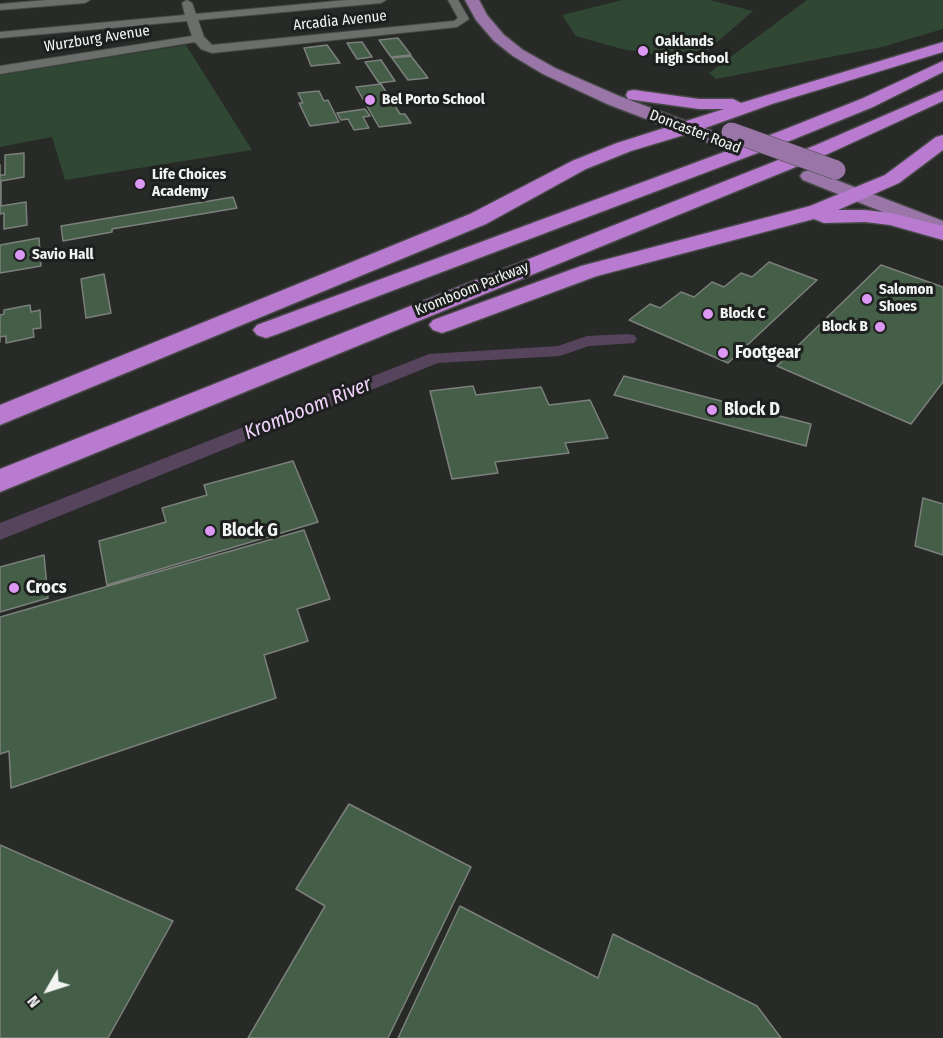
<!DOCTYPE html>
<style>
body{margin:0}
#map{position:relative;width:943px;height:1038px;overflow:hidden;background:#272a27;font-family:"Fira Sans Condensed",sans-serif}
canvas{display:block}
.north{position:absolute;left:18px;top:960px;width:60px;height:60px;-webkit-text-stroke:4px #1d201e;paint-order:stroke;rotate:231deg;font-size:16px;font-weight:700;line-height:24px;text-align:center;color:#f2f4f2}
.north::after{content:'';display:block;margin:auto;width:21px;height:27px;background:#f2f4f2;clip-path:polygon(50% 0,100% 100%,50% 72%,0 100%)}
</style>
<div id="map">
<canvas width="943" height="1038"></canvas>
<div class="north">N</div>
</div>
<script>
const ctx = document.querySelector('canvas').getContext('2d');
ctx.lineJoin = 'round';
function fill(path, color) { ctx.fillStyle = color; ctx.fill(path, 'evenodd'); }
const shape = rows => new Path2D(rows.map(r => 'M' + r).join(''));
function stroke(path, color, width, dash) { ctx.strokeStyle = color; ctx.lineWidth = width; ctx.lineCap = dash ? 'butt' : 'round'; ctx.setLineDash(dash || []); ctx.stroke(path); }
function write(font, color, halo, rows, align = 'center') {
  ctx.font = font + ' "Fira Sans Condensed",sans-serif'; ctx.lineWidth = 6; ctx.setLineDash([]); ctx.textBaseline = 'middle'; ctx.strokeStyle = halo; ctx.fillStyle = color; for (const [text, x, y, turn = 0] of rows) {
    ctx.save(); ctx.translate(x, y); ctx.rotate((+turn || 0) * Math.PI / 180); ctx.textAlign = isNaN(turn) ? turn : align; if (halo) ctx.strokeText(text, 0, 0); ctx.fillText(text, 0, 0); ctx.restore();
  }
}
fill(shape([
 [622,0,710,0,753,11,708,50,653,54,622,49,576,36,562,15],
 [807,0,943,0,943,29,882,47,716,79,709,73],
 [186,45,252,150,65,180,52,137,0,147,0,75]
]), '#304733');
fill(shape([
 [628,334,634,335,637,339,634,343,589,346,560,356,438,363,0,540,0,523,429,354,558,346,587,336,628,334]
]), '#56445d');
const building = shape([
 [398,38,411,55,391,57,379,40,398,38],
 [362,42,372,57,357,59,347,43,362,42],
 [327,45,340,63,311,66,304,48,327,45],
 [411,56,428,78,408,80,392,58,411,56],
 [381,60,395,81,379,83,365,62,381,60],
 [381,84,400,114,405,114,411,123,379,127,356,87,381,84],
 [319,91,324,101,328,100,339,122,310,126,299,103,303,103,298,93,319,91],
 [365,109,370,116,363,117,369,128,354,130,348,119,341,120,337,113,365,109],
 [24,153,24,177,1,181,1,206,26,202,27,225,4,229,4,213,0,214,0,165,0,175,5,175,5,155,24,153],
 [233,197,237,208,112,229,112,232,63,241,61,226,233,197],
 [39,238,41,266,0,273,0,245,39,238],
 [769,262,817,280,728,363,629,320,650,304,660,308,681,292,694,297,712,282,724,287,741,273,752,277,769,262],
 [881,265,943,287,943,382,911,424,777,366,881,265],
 [104,274,111,313,86,318,81,279,104,274],
 [30,305,31,312,40,310,41,328,33,329,34,337,6,343,6,336,0,337,0,342,0,315,4,314,4,310,30,305],
 [624,376,811,424,806,446,614,395,624,376],
 [473,386,476,395,541,387,549,405,590,400,608,438,565,443,569,453,495,462,498,473,452,479,430,391,473,386],
 [293,461,318,522,107,585,99,541,166,522,162,508,207,495,204,485,293,461],
 [923,498,943,504,943,555,915,546,923,498],
 [304,530,330,599,297,609,308,641,264,655,276,698,11,788,9,751,0,754,0,617,304,530],
 [44,555,48,598,0,612,0,567,44,555],
 [349,804,471,867,388,1038,248,1038,325,906,296,889,349,804],
 [0,845,173,921,108,1038,0,1038,0,845],
 [460,906,598,978,613,934,757,1006,781,1038,398,1038,460,906]
]);
fill(building, '#455e48');
stroke(building, '#7c807d', 1.5);
const street = shape([
 [47,0,90,0,85,3,0,10,0,4,47,0],
 [187,0,192,3,196,14,347,0,386,0,381,3,198,20,204,37,212,45,454,21,458,18,448,0,458,0,469,19,457,27,212,53,201,49,195,42,0,74,0,66,192,36,187,21,0,38,0,32,185,15,182,3,187,0]
]);
const primary = shape([
 [465,0,479,0,487,15,504,35,523,50,555,68,619,96,723,135,725,139,723,143,716,145,709,143,607,104,543,74,513,56,494,41,476,20,465,0],
 [810,170,943,221,943,236,803,180,800,176,803,172,810,170]
]);
const highway = shape([
 [943,42,943,52,772,104,694,132,631,151,586,169,486,224,0,425,0,405,470,214,572,161,617,143,724,109,699,109,634,100,628,99,626,95,628,91,634,90,699,99,733,99,741,103,943,42],
 [943,61,943,72,873,107,792,140,275,335,266,338,257,335,253,330,257,325,778,132,861,99,943,61],
 [943,90,943,101,830,153,0,492,0,469,816,145,943,90],
 [943,135,943,150,899,183,838,210,865,210,891,213,943,226,943,240,890,225,865,222,824,223,814,219,597,276,451,330,442,333,433,330,429,325,433,320,581,266,810,206,885,175,936,137,943,135]
]);
stroke(street, '#464846', 2);
stroke(primary, '#464846', 3);
stroke(highway, '#464846', 3);
fill(street, '#6b6f6c');
fill(primary, '#9976a7');
fill(highway, '#b87bcf');
const primaryBridge = shape([
 [731,132,836,170]
]);
stroke(primaryBridge, '#464846', 20, []);
stroke(primaryBridge, '#9976a7', 19);
for (const [x, y, r, color] of [
 [643,51,6,"#dc99f4"],
 [370,100,6,"#dc99f4"],
 [140,184,6,"#dc99f4"],
 [20,255,6,"#dc99f4"],
 [867,299,6,"#dc99f4"],
 [708,314,6,"#dc99f4"],
 [880,327,6,"#dc99f4"],
 [723,353,6,"#dc99f4"],
 [712,410,6,"#dc99f4"],
 [210,531,6,"#dc99f4"],
 [14,588,6,"#dc99f4"]
]) { const dot = new Path2D(); dot.arc(x, y, r, 0, 2 * Math.PI); ctx.fillStyle = color; ctx.fill(dot); stroke(dot, '#1d201e', 2); }
write('15px', '#f2f4f2', '#1d201e', [
 ["Arcadia Avenue",340,21,-6],
 ["Wurzburg Avenue",97,39,-9],
 ["Doncaster Road",695,132,21],
 ["Kromboom Parkway",472,289,-22]
]);
write('bold 15px', '#f2f4f2', '#1d201e', [
 ["Oaklands",655,42],
 ["High School",655,59],
 ["Bel Porto School",382,100],
 ["Life Choices",152,175],
 ["Academy",152,192],
 ["Savio Hall",32,255],
 ["Salomon",879,290],
 ["Shoes",879,307],
 ["Block C",720,314],
 ["Block B",868,327,"right"]
], 'left');
write('bold 18px', '#f2f4f2', '#1d201e', [
 ["Footgear",735,353],
 ["Block D",724,410],
 ["Block G",222,531],
 ["Crocs",26,588]
], 'left');
write('italic 20px', '#f0d3fb', '#1d201e', [
 ["Kromboom River",308,409,-22]
]);
</script>
